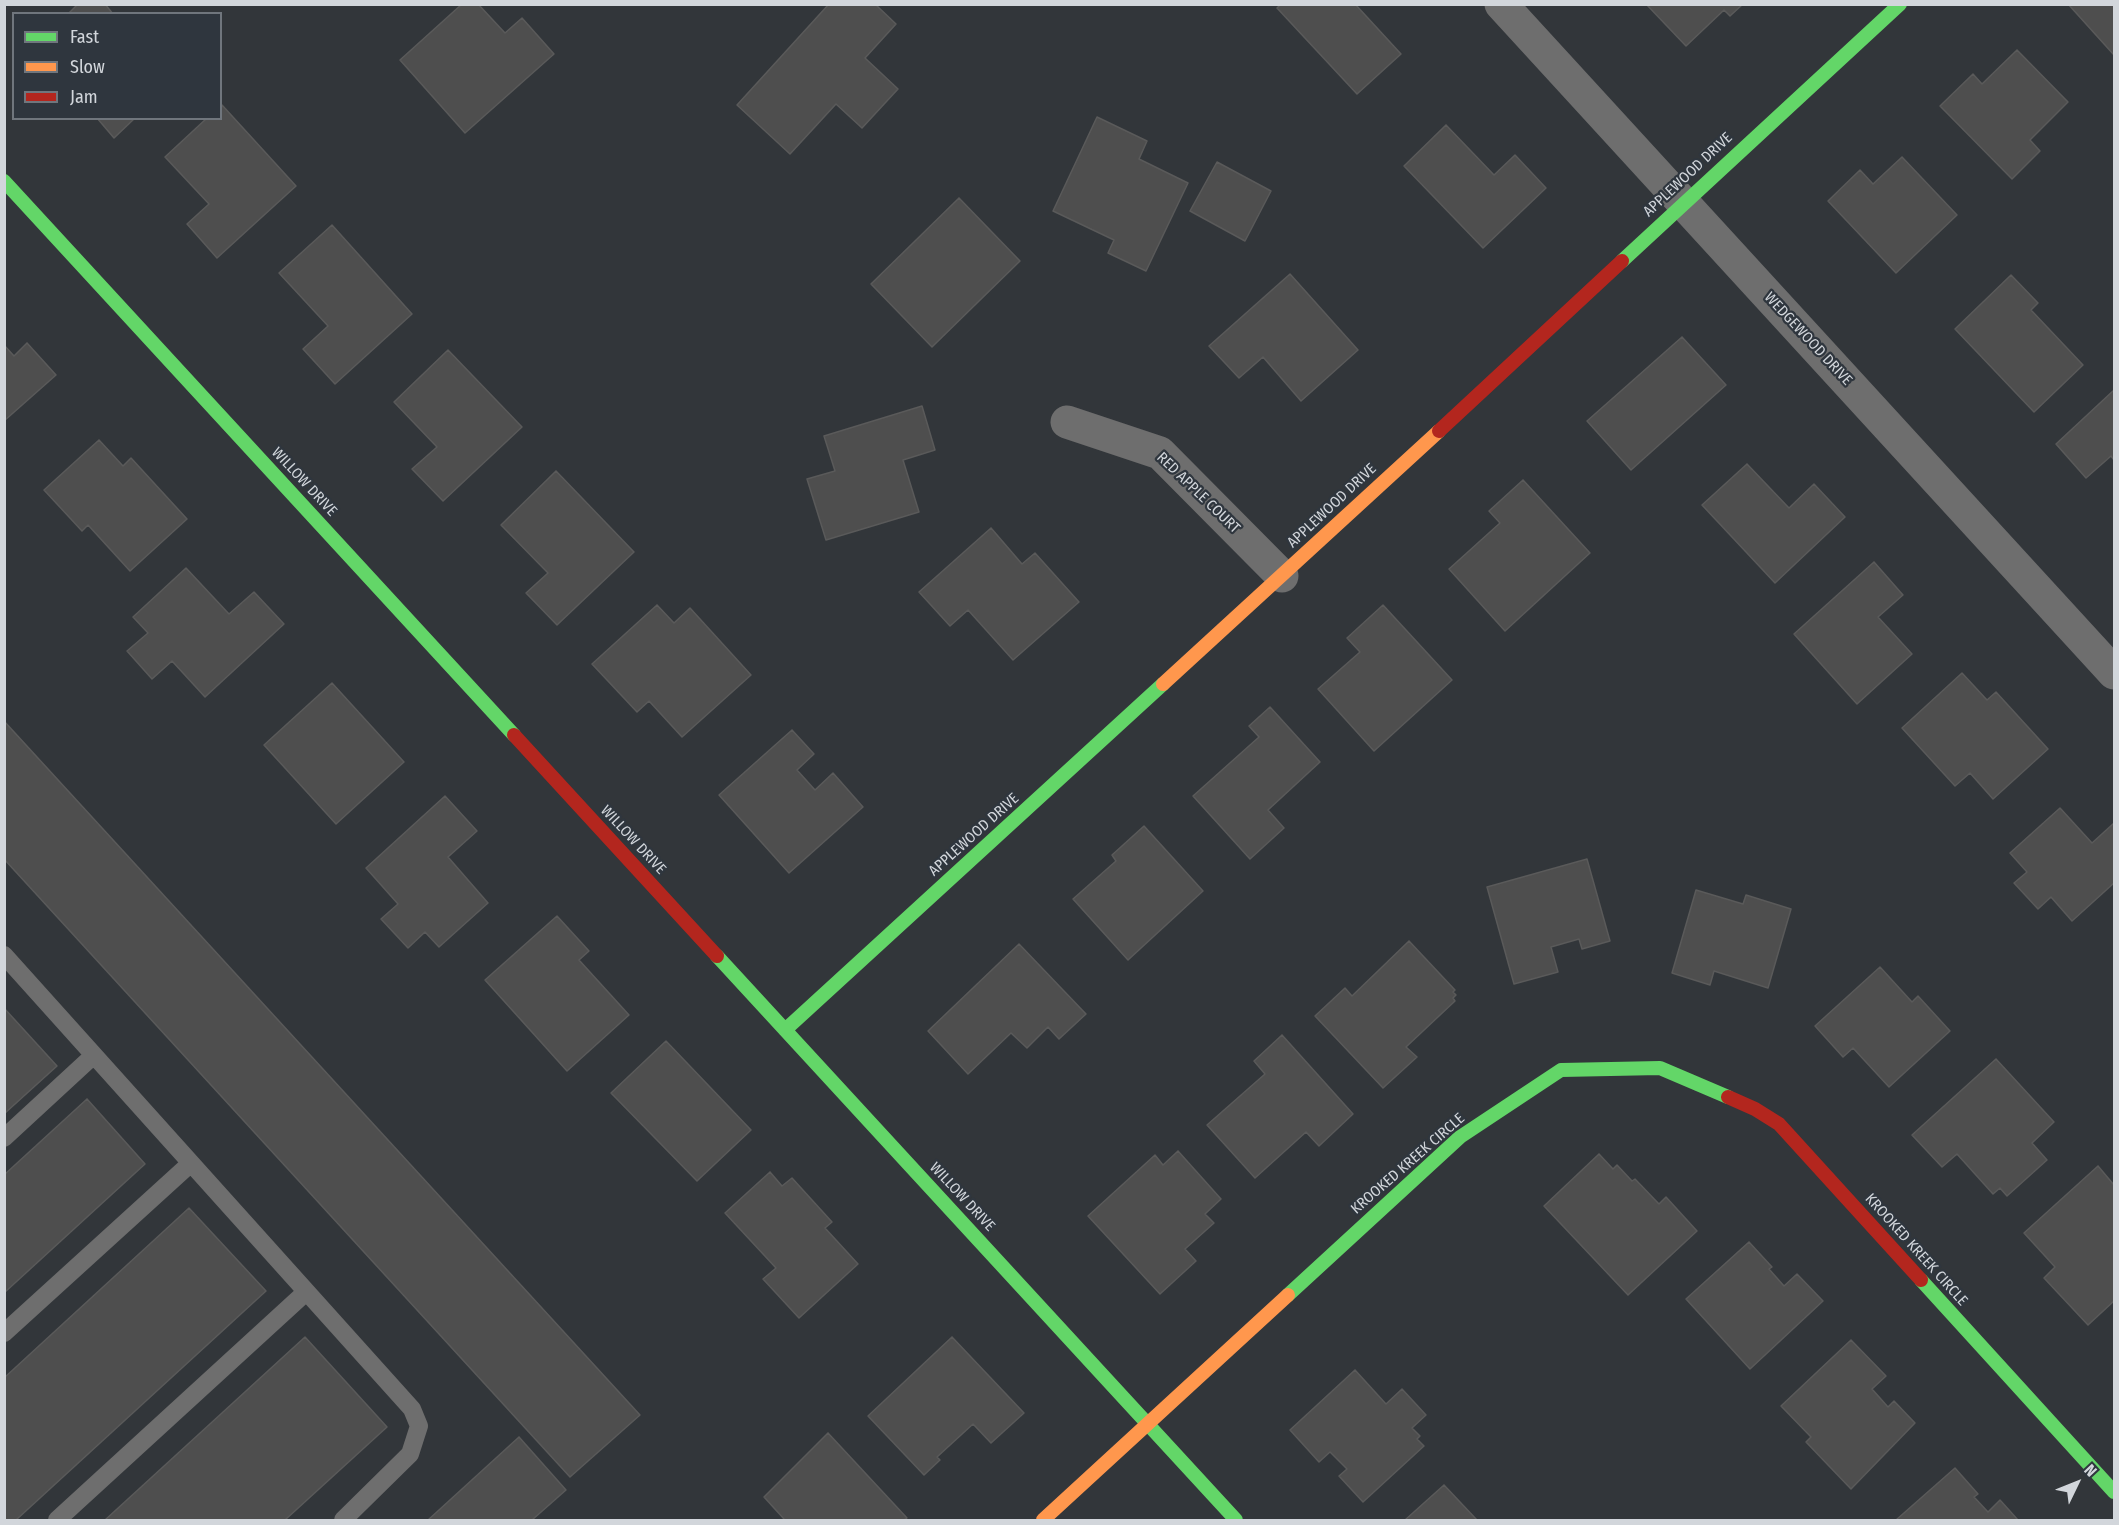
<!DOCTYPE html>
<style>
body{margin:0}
#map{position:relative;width:2119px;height:1525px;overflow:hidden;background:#32363a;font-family:"Fira Sans Condensed",sans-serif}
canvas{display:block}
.frame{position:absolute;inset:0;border:6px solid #d2d6db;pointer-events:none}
.legend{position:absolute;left:12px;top:12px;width:210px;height:108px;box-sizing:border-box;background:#2f363e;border:2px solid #70767d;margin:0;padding:8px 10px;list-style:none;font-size:18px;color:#d2d6db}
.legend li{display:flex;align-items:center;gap:12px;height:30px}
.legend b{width:30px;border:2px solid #70767d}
.north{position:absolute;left:2047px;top:1453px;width:60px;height:60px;-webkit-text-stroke:4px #2f363e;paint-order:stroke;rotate:47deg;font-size:16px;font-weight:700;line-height:24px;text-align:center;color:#d2d6db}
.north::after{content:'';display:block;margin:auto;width:21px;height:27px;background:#d2d6db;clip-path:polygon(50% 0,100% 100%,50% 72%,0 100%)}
</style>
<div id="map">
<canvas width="2119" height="1525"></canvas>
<div class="frame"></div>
<ul class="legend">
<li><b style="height:8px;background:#63d668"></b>Fast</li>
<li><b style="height:8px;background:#ff974d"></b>Slow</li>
<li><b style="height:8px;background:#b3261e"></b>Jam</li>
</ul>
<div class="north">N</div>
</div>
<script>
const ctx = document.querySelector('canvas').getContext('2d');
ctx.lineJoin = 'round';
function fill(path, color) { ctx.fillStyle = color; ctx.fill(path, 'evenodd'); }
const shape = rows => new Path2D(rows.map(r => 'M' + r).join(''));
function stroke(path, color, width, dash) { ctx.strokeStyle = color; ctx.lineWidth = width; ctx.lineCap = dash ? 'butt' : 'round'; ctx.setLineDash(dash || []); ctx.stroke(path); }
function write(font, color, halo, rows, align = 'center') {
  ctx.font = font + ' "Fira Sans Condensed",sans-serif'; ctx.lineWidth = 4.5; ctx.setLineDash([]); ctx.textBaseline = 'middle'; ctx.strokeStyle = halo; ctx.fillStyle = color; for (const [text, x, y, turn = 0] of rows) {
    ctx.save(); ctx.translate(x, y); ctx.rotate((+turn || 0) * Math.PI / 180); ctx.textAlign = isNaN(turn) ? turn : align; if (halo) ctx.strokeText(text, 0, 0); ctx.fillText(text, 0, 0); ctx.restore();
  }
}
const building = shape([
 [78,4,105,4,113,14,68,14,78,4],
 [462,4,478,4,505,33,522,18,554,54,465,133,400,60,462,4],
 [829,4,875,4,896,24,865,58,898,89,862,128,836,104,790,154,737,105,829,4],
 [1281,4,1355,4,1401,54,1357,94,1277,8,1281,4],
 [1646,4,1743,4,1730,16,1724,10,1686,46,1646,4],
 [2068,4,2114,4,2114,55,2068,4],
 [2017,50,2068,102,2030,140,2040,151,2012,179,1940,106,1973,74,1982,84,2017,50],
 [222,105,296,186,217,258,187,224,209,204,165,157,207,118,220,118,222,105],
 [1097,117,1147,141,1139,159,1188,183,1146,271,1108,253,1114,240,1053,211,1097,117],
 [97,118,135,118,114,138,97,118],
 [1446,125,1494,175,1515,155,1546,188,1483,248,1404,166,1446,125],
 [1902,157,1957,215,1896,273,1828,201,1860,170,1873,184,1902,157],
 [1217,162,1271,191,1245,241,1190,211,1217,162],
 [959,198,1020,261,932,347,871,284,959,198],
 [332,225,412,314,335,384,303,349,328,326,279,273,332,225],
 [1290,274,1358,350,1301,401,1263,357,1239,378,1209,346,1290,274],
 [2011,275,2038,303,2031,310,2083,365,2034,412,1955,329,2011,275],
 [1682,337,1726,385,1631,470,1587,421,1682,337],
 [27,343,56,375,4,421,4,345,14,356,27,343],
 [448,350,522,427,443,501,412,469,437,447,394,402,448,350],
 [2114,390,2114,460,2111,456,2086,478,2056,444,2114,390],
 [922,406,935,450,903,460,919,512,826,540,807,479,835,471,824,436,922,406],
 [99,440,123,466,131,458,187,519,130,571,88,525,82,531,44,490,99,440],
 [1747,464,1789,508,1814,484,1845,517,1775,583,1702,505,1747,464],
 [556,471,634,552,557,625,526,593,548,573,501,525,556,471],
 [1523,480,1590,553,1505,631,1449,569,1500,523,1489,511,1523,480],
 [991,528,1022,564,1035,553,1079,602,1013,660,968,610,950,626,919,592,991,528],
 [1874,562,1903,595,1878,617,1912,654,1857,704,1794,634,1874,562],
 [186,568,229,614,254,592,284,624,205,697,172,661,152,679,127,651,148,633,133,617,186,568],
 [657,605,674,623,690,608,751,675,682,737,649,701,637,712,592,664,657,605],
 [1383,605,1452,680,1374,751,1318,689,1360,652,1347,638,1383,605],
 [1962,673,1987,700,1996,692,2048,749,1993,799,1970,773,1955,786,1902,728,1962,673],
 [332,683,404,762,336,824,264,745,332,683],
 [1270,707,1320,762,1268,810,1284,828,1250,859,1193,796,1259,737,1249,726,1270,707],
 [4,721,640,1415,570,1477,4,859,4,721],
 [792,730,814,754,797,770,815,790,833,773,863,807,789,873,719,795,792,730],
 [445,796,477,831,448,857,488,903,439,947,425,932,408,948,381,919,398,904,366,868,445,796],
 [2060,808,2092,843,2114,823,2114,883,2072,921,2051,897,2038,909,2014,883,2027,872,2010,853,2060,808],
 [1144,826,1203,891,1128,960,1073,899,1116,861,1112,855,1144,826],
 [1587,859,1610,941,1582,949,1579,939,1551,947,1558,972,1514,984,1487,887,1587,859],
 [1696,890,1743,904,1746,895,1791,909,1768,988,1714,971,1710,985,1672,973,1696,890],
 [557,916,589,951,579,960,629,1015,567,1071,485,980,557,916],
 [1409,941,1455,990,1453,992,1456,995,1453,998,1455,1001,1406,1047,1417,1057,1383,1088,1315,1016,1345,988,1352,996,1409,941],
 [1019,944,1086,1014,1059,1039,1048,1027,1027,1048,1011,1033,968,1074,928,1031,1019,944],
 [1880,967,1912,1002,1918,996,1950,1031,1889,1087,1853,1048,1843,1057,1815,1026,1880,967],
 [4,1008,57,1066,4,1114,4,1008],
 [1282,1035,1353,1114,1319,1146,1306,1132,1255,1178,1207,1125,1265,1074,1254,1061,1282,1035],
 [666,1041,751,1130,697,1181,611,1093,666,1041],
 [1996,1059,2054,1122,2032,1143,2047,1160,2007,1196,2000,1188,1993,1194,1957,1154,1942,1167,1912,1135,1996,1059],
 [87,1099,145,1164,4,1293,4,1175,87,1099],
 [1178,1151,1221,1199,1205,1214,1214,1223,1185,1249,1196,1261,1160,1294,1088,1216,1155,1155,1163,1165,1178,1151],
 [1599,1154,1613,1169,1617,1165,1632,1181,1635,1179,1659,1204,1666,1197,1697,1231,1628,1295,1544,1206,1599,1154],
 [2098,1166,2114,1185,2114,1301,2088,1325,2044,1278,2055,1267,2024,1233,2098,1166],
 [770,1172,782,1186,792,1178,832,1222,825,1228,858,1264,799,1318,763,1279,776,1268,725,1213,770,1172],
 [189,1208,266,1291,16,1520,4,1520,4,1378,189,1208],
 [1749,1242,1772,1267,1769,1269,1784,1286,1797,1274,1823,1301,1750,1369,1686,1299,1749,1242],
 [305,1337,387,1427,285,1520,105,1520,305,1337],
 [952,1337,1024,1413,991,1443,973,1424,937,1457,940,1460,924,1475,868,1416,952,1337],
 [1851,1340,1886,1376,1872,1389,1888,1407,1894,1401,1915,1423,1851,1489,1806,1442,1811,1437,1781,1406,1851,1340],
 [1355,1370,1386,1404,1402,1389,1426,1415,1412,1428,1420,1436,1417,1439,1424,1446,1363,1502,1339,1476,1347,1469,1330,1452,1319,1462,1290,1430,1355,1370],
 [828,1433,907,1518,904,1520,783,1520,784,1519,764,1497,828,1433],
 [519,1437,566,1490,532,1520,428,1520,519,1437],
 [1955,1468,1978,1494,1974,1497,1988,1512,2000,1500,2018,1520,1896,1520,1955,1468],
 [1444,1485,1477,1520,1405,1520,1444,1485]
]);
fill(building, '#4e4e4e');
stroke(building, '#5a5a5a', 1.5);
stroke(shape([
 [4,955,412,1409,419,1426,410,1454,343,1520],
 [4,1138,94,1055],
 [4,1333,191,1163],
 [57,1520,306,1292]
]), '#6e6e6e', 18);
stroke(shape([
 [1501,4,2114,673],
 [1067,422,1160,453,1282,576]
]), '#6e6e6e', 33);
stroke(shape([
 [4,181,514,735],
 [1622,261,1900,4],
 [717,956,1236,1520],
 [785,1030,1163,684],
 [1921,1280,2114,1492],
 [1288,1295,1460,1137,1561,1070,1660,1068,1728,1097]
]), '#63d668', 14);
stroke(shape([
 [1163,684,1439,431],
 [1043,1520,1288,1295]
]), '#ff974d', 14);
stroke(shape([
 [1439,431,1622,261],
 [514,735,717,956],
 [1728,1097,1755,1109,1779,1124,1921,1280]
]), '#b3261e', 14);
write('15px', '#d2d6db', '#2f363e', [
 ["APPLEWOOD DRIVE",1688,175,-43],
 ["WEDGEWOOD DRIVE",1808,339,47],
 ["WILLOW DRIVE",304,482,47],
 ["RED APPLE COURT",1198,493,44],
 ["APPLEWOOD DRIVE",1332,506,-43],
 ["APPLEWOOD DRIVE",974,835,-42],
 ["WILLOW DRIVE",633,840,47],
 ["KROOKED KREEK CIRCLE",1408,1164,-41],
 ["WILLOW DRIVE",962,1197,47],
 ["KROOKED KREEK CIRCLE",1916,1250,48]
]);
</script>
